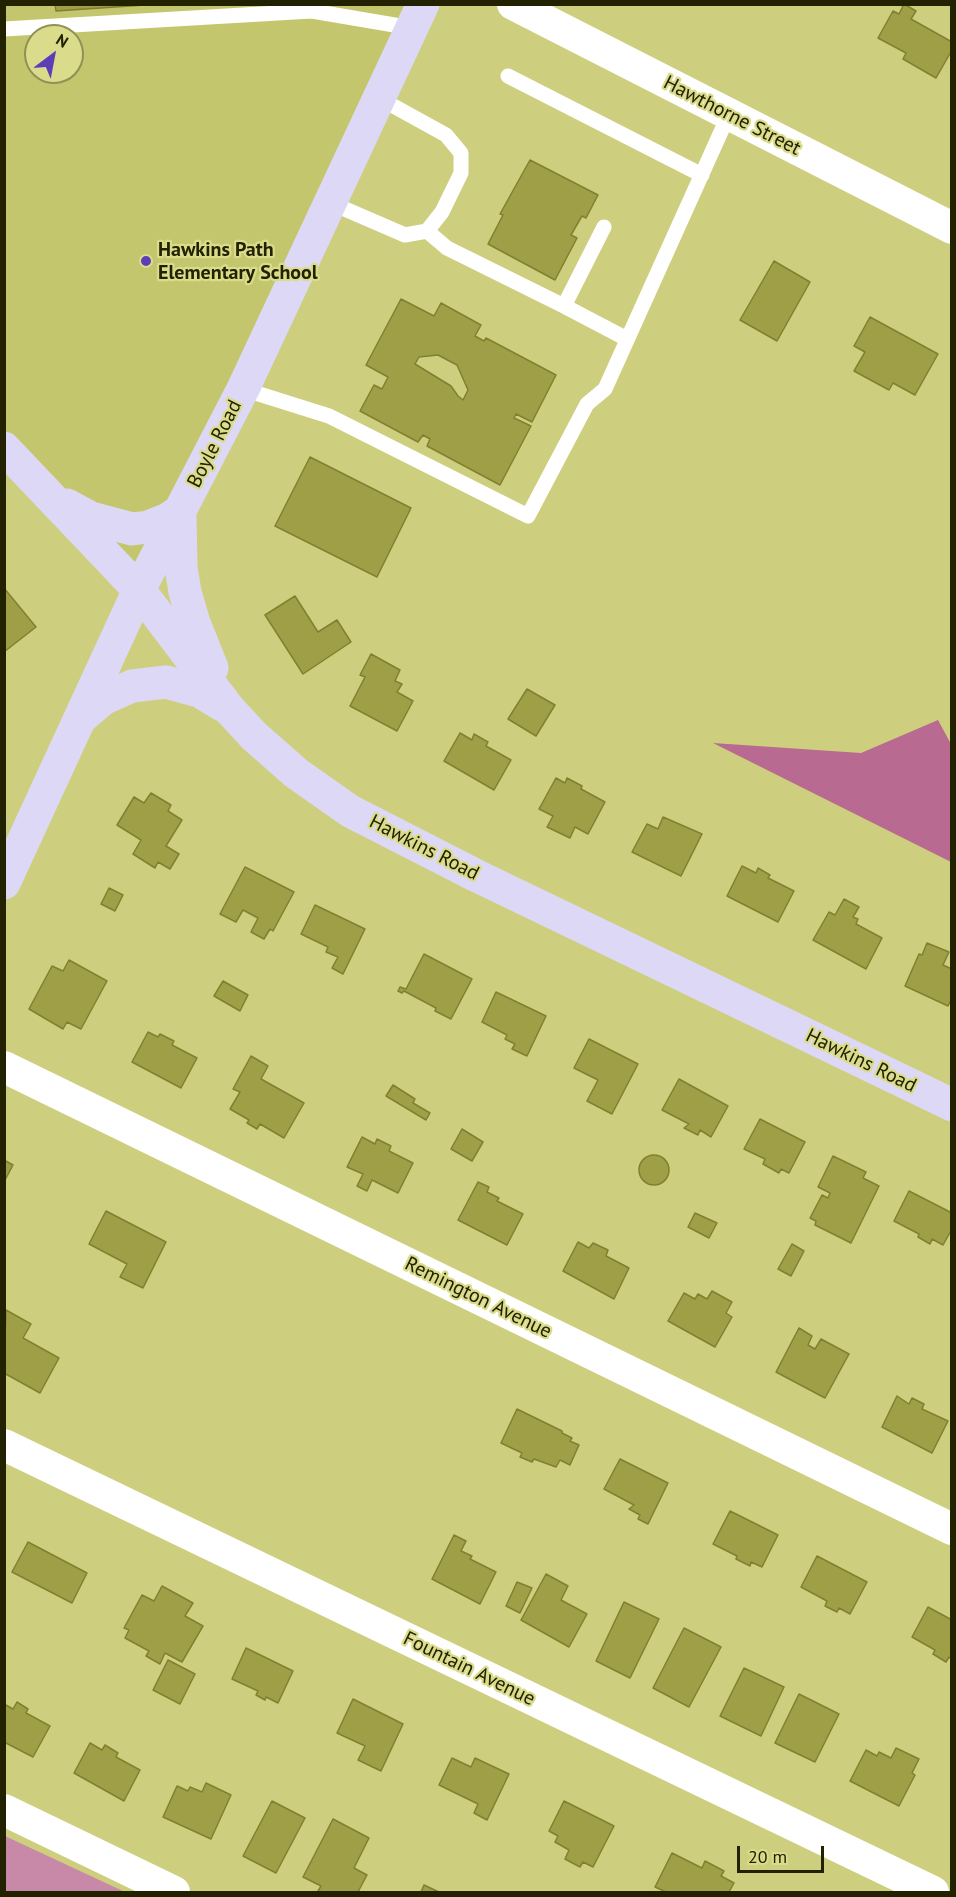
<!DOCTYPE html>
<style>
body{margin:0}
#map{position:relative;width:956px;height:1897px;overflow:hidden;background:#cdcf7f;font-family:"PT Sans",sans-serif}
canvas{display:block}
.frame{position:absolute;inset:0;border:6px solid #222201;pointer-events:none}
.north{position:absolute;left:24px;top:24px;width:60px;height:60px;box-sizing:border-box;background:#dadc8b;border:2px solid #909254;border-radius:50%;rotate:32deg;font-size:16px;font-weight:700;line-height:24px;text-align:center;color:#222201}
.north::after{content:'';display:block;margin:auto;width:21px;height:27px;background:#5d3eb6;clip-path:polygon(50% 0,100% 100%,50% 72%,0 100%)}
.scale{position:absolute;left:737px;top:1846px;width:87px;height:27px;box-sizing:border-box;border:3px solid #222201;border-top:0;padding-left:8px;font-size:18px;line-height:21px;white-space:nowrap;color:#222201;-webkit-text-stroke:4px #dadc8b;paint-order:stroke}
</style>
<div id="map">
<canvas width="956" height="1897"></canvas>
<div class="frame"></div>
<div class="north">N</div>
<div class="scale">20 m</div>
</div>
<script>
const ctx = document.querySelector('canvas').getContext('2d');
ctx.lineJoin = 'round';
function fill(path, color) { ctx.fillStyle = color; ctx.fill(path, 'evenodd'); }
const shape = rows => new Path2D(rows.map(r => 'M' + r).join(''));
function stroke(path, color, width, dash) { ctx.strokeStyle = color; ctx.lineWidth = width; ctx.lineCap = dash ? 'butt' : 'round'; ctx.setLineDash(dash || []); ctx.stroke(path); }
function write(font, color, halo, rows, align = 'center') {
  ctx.font = font + ' "PT Sans",sans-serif'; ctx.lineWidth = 4.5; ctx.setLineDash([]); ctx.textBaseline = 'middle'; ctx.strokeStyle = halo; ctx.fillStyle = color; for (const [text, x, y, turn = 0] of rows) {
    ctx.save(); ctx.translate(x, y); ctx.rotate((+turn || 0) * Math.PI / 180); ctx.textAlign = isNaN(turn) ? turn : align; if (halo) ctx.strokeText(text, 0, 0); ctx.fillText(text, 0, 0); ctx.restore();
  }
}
fill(shape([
 [5,5,412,5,139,568,5,450],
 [36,36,72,36,72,72,36,72]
]), '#c4c66d');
fill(shape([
 [5,1836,125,1892,5,1892]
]), '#c789a7');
fill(shape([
 [938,720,951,744,951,862,713,743,861,753]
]), '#b96a91');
const building = shape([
 [55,4,144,4,145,5,56,11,55,4],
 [904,4,916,11,911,19,952,42,952,50,936,78,903,59,906,53,878,38,893,11,899,14,904,4],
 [530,160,598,195,586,218,582,216,571,235,577,238,555,280,488,244,503,215,500,214,530,160],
 [774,261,810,282,777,341,740,320,774,261],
 [401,299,434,316,441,303,481,325,475,336,484,341,486,338,556,375,532,422,516,414,514,418,531,426,500,485,427,446,430,439,423,435,418,442,360,411,374,385,382,389,388,377,366,365,401,299],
 [438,355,457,365,468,390,463,400,458,396,451,386,415,364,419,357,438,355],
 [870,317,938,354,915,395,893,383,889,390,854,371,865,352,854,346,870,317],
 [310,457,411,508,377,577,275,526,310,457],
 [4,588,36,627,4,652,4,588],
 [295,596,318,632,337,620,351,642,303,674,265,615,295,596],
 [371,654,400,670,395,681,402,684,397,692,413,701,397,731,350,706,365,677,360,675,371,654],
 [527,689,555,705,536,736,508,719,527,689],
 [460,733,472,740,474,734,488,742,486,746,511,760,494,790,444,761,460,733],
 [556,778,565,783,567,778,582,786,581,789,605,802,588,834,575,827,570,838,547,827,553,816,539,809,556,778],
 [151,793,171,805,168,811,182,820,166,846,179,854,170,869,158,862,155,868,133,854,141,840,117,825,134,797,144,803,151,793],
 [663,817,702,834,681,876,632,852,647,824,658,829,663,817],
 [742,866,756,873,758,868,770,875,768,878,794,891,778,922,727,896,742,866],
 [245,867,294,892,273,931,270,929,264,939,251,932,258,918,243,910,236,922,220,914,245,867],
 [109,888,123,895,115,911,101,904,109,888],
 [844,899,859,907,853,917,858,919,856,924,882,938,866,969,813,940,829,912,835,915,844,899],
 [315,905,365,929,343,974,332,968,338,957,326,952,328,947,301,934,315,905],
 [927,943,949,952,943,965,952,969,952,998,948,1006,905,986,919,954,922,955,927,943],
 [424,954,472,979,451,1019,435,1011,436,1008,404,991,402,993,398,991,400,987,406,989,424,954],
 [69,960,107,981,81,1029,67,1022,63,1029,29,1009,52,966,63,971,69,960],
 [223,981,248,995,240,1011,214,996,223,981],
 [496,992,546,1016,527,1056,512,1049,515,1044,505,1039,507,1035,482,1022,496,992],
 [148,1032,158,1037,160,1034,174,1041,172,1045,197,1058,181,1088,132,1062,148,1032],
 [589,1039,638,1064,612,1114,587,1101,598,1080,574,1068,589,1039],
 [251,1056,268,1066,261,1079,304,1103,284,1138,260,1124,257,1129,247,1123,249,1120,230,1109,240,1092,233,1089,251,1056],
 [679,1079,728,1106,711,1137,700,1130,698,1135,684,1128,689,1124,662,1110,679,1079],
 [393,1085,415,1099,413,1103,430,1113,426,1120,386,1096,393,1085],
 [760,1119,805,1142,789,1173,781,1169,779,1173,763,1164,765,1159,744,1149,760,1119],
 [462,1129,483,1142,472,1161,451,1149,462,1129],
 [362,1137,375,1144,377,1139,391,1146,389,1151,413,1163,398,1193,372,1180,367,1191,357,1186,363,1174,347,1167,362,1137],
 '639 1170a15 15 0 1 1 30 0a15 15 0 1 1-30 0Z',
 [833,1156,866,1172,863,1178,879,1186,851,1243,815,1225,816,1221,810,1218,822,1195,828,1198,830,1193,818,1187,833,1156],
 [4,1160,13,1165,4,1182,4,1160],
 [478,1182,489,1187,487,1192,499,1198,497,1201,523,1214,507,1245,458,1220,478,1182],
 [909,1191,952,1213,952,1229,943,1245,932,1239,930,1244,918,1237,919,1234,894,1221,909,1191],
 [106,1211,166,1242,143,1288,120,1277,127,1264,89,1244,106,1211],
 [695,1213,717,1223,709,1238,688,1227,695,1213],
 [578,1242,589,1248,593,1243,608,1250,606,1256,629,1268,614,1299,563,1271,578,1242],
 [792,1244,804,1251,791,1276,778,1269,792,1244],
 [712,1291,732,1302,726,1313,732,1317,715,1347,668,1321,684,1293,695,1299,698,1294,707,1299,712,1291],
 [6,1310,31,1324,23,1338,59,1358,40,1393,4,1373,6,1310],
 [799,1328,812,1336,808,1345,815,1349,821,1339,849,1354,825,1398,776,1372,799,1328],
 [897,1396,909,1404,912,1398,924,1404,922,1409,948,1421,932,1453,882,1427,897,1396],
 [517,1409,562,1431,562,1433,572,1438,570,1441,579,1445,570,1465,560,1460,556,1467,534,1459,532,1462,520,1457,522,1453,501,1443,517,1409],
 [620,1459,668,1483,648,1524,638,1519,640,1515,629,1509,634,1505,604,1489,620,1459],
 [730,1511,778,1535,762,1567,751,1562,750,1566,736,1559,737,1556,713,1544,730,1511],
 [454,1535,466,1541,461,1551,472,1556,470,1559,496,1572,480,1604,432,1579,454,1535],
 [28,1542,87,1573,72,1603,12,1572,28,1542],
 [817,1556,867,1582,850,1614,839,1608,837,1612,825,1606,827,1601,801,1587,817,1556],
 [546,1574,568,1586,561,1600,587,1614,569,1647,521,1620,546,1574],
 [517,1582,532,1588,520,1613,506,1606,517,1582],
 [162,1586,193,1603,185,1616,203,1626,182,1662,165,1653,160,1664,146,1656,149,1651,125,1638,129,1630,124,1628,142,1595,154,1601,162,1586],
 [624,1602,659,1619,630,1678,596,1661,624,1602],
 [928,1607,952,1620,952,1659,949,1657,946,1662,933,1654,935,1650,912,1637,928,1607],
 [684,1628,721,1647,689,1707,653,1688,684,1628],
 [246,1648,293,1671,278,1703,266,1697,265,1700,256,1695,258,1691,232,1679,246,1648],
 [168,1660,195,1674,180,1704,153,1690,168,1660],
 [744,1668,784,1687,761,1736,720,1716,744,1668],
 [799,1694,839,1714,815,1762,775,1743,799,1694],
 [353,1699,403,1724,381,1771,358,1760,365,1746,337,1733,353,1699],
 [17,1702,28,1709,26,1713,50,1726,33,1757,4,1742,4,1704,13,1709,17,1702],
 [90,1743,102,1750,105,1745,118,1753,116,1757,140,1770,124,1801,74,1773,90,1743],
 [896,1748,919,1759,912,1773,915,1775,899,1806,850,1781,866,1750,877,1756,879,1752,891,1758,896,1748],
 [452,1758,471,1767,475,1758,509,1774,487,1820,474,1813,478,1804,439,1785,452,1758],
 [206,1783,231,1795,211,1839,163,1817,177,1786,188,1791,190,1787,202,1792,206,1783],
 [272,1801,305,1818,276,1873,243,1856,272,1801],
 [564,1801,614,1826,593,1867,583,1862,580,1867,565,1859,569,1850,555,1842,558,1836,549,1831,564,1801],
 [333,1819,369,1838,354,1868,367,1875,358,1892,320,1892,318,1891,321,1886,303,1877,333,1819],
 [672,1853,702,1868,705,1861,724,1871,721,1876,734,1883,729,1892,666,1892,655,1887,672,1853],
 [424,1885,439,1892,421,1892,424,1885]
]);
fill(building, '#9e9f47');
stroke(building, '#808030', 1.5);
stroke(shape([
 [4,29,312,11,412,28],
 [508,76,702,175],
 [331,203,405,235,427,231,442,212,461,173,461,153,446,135,379,98],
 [427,231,447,248,564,306,604,227],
 [564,306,627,339],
 [243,389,329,416,528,516,587,404,605,389,729,114]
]), '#fff', 15);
stroke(shape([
 [513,4,952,228],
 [4,1067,952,1529],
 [4,1445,933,1892],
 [4,1810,174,1892]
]), '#fff', 32);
stroke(shape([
 [4,448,139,590,229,709,254,736,296,773,350,811,475,875,952,1105],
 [67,505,91,518,132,529,148,527,168,519,180,511],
 [180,515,181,567,185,592,194,623,212,668],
 [82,717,103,699,132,686,166,682,199,691,222,705],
 [4,883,139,590,243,389,423,4]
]), '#ddd8f6', 33);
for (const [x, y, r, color] of [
 [146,261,6,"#5d3eb6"]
]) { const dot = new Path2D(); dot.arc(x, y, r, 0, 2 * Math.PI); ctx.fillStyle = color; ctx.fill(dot); stroke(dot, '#dadc8b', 2); }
write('20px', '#222201', '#dadc8b', [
 ["Hawthorne Street",732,116,27],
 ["Boyle Road",215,444,-63],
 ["Hawkins Road",424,848,27],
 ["Hawkins Road",861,1061,26],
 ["Remington Avenue",478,1298,26],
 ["Fountain Avenue",469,1669,26]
]);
write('bold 20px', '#222201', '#dadc8b', [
 ["Hawkins Path",158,250],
 ["Elementary School",158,273]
], 'left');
</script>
